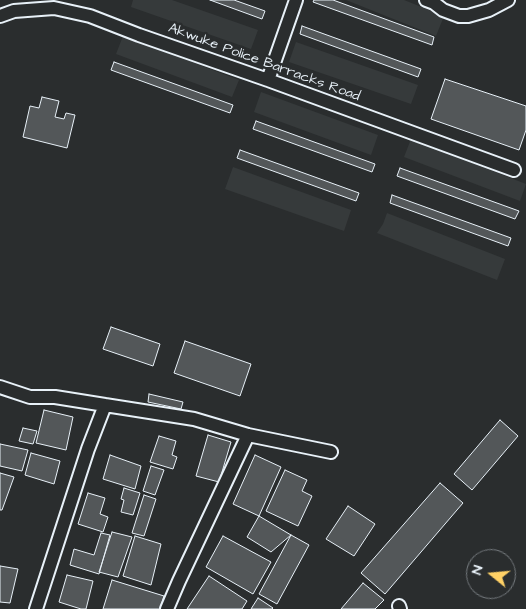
<!DOCTYPE html>
<style>
body{margin:0}
#map{position:relative;width:526px;height:609px;overflow:hidden;background:#2a2d2e;font-family:"Architects Daughter",sans-serif}
canvas{display:block}
.north{position:absolute;left:466px;top:549px;width:50px;height:50px;box-sizing:border-box;background:#2a2d2e;border:1px solid #767b7f;border-radius:50%;rotate:287deg;font-size:14px;font-weight:700;line-height:20px;text-align:center;color:#e8f1f8}
.north::after{content:'';display:block;margin:auto;width:18px;height:22px;background:#ffd166;clip-path:polygon(50% 0,100% 100%,50% 72%,0 100%)}
</style>
<div id="map">
<canvas width="526" height="609"></canvas>
<div class="north">N</div>
</div>
<script>
const ctx = document.querySelector('canvas').getContext('2d');
ctx.lineJoin = 'round';
function fill(path, color) { ctx.fillStyle = color; ctx.fill(path, 'evenodd'); }
const shape = rows => new Path2D(rows.map(r => 'M' + r).join(''));
function stroke(path, color, width, dash) { ctx.strokeStyle = color; ctx.lineWidth = width; ctx.lineCap = dash ? 'butt' : 'round'; ctx.setLineDash(dash || []); ctx.stroke(path); }
function write(font, color, halo, rows, align = 'center') {
  ctx.font = font + ' "Architects Daughter",sans-serif'; ctx.lineWidth = 5; ctx.setLineDash([]); ctx.textBaseline = 'middle'; ctx.strokeStyle = halo; ctx.fillStyle = color; for (const [text, x, y, turn = 0] of rows) {
    ctx.save(); ctx.translate(x, y); ctx.rotate((+turn || 0) * Math.PI / 180); ctx.textAlign = isNaN(turn) ? turn : align; if (halo) ctx.strokeText(text, 0, 0); ctx.fillText(text, 0, 0); ctx.restore();
  }
}
fill(shape([
 [133,0,172,0,258,30,251,49,131,7],
 [346,0,404,0,444,16,436,36],
 [123,36,239,80,232,97,116,54],
 [296,42,418,85,411,104,289,62],
 [261,92,378,135,371,155,254,112],
 [411,139,526,184,520,201,404,157],
 [233,167,351,210,344,231,225,189],
 [387,213,505,259,497,280,377,233,383,224]
]), '#363a3b');
const building = shape([
 [210,0,234,0,265,11,262,19,210,0],
 [314,0,333,0,434,37,432,45,313,2,314,0],
 [302,26,421,69,418,77,300,34,302,26],
 [114,62,233,105,230,113,111,70,114,62],
 [445,79,526,106,526,130,519,150,431,119,445,79],
 [42,97,59,101,55,117,64,119,66,113,75,115,67,148,23,137,30,106,39,108,42,97],
 [256,121,375,164,372,172,253,129,256,121],
 [240,150,359,193,356,201,237,158,240,150],
 [400,168,519,211,515,219,397,176,400,168],
 [392,195,511,238,508,246,390,203,392,195],
 [111,327,160,344,153,366,103,349,111,327],
 [185,341,251,364,240,396,174,373,185,341],
 [149,394,183,402,181,409,148,402,149,394],
 [44,410,73,417,66,450,36,443,44,410],
 [500,420,518,436,472,490,454,474,500,420],
 [23,428,37,431,33,444,19,441,23,428],
 [208,435,231,442,219,482,196,476,208,435],
 [159,436,176,441,172,455,177,457,173,469,150,462,159,436],
 [0,444,28,450,22,471,0,466,0,444],
 [31,453,60,461,54,484,25,475,31,453],
 [110,455,141,466,135,489,103,479,110,455],
 [255,455,281,467,259,516,233,504,255,455],
 [151,466,164,470,155,495,143,491,151,466],
 [285,470,307,480,302,491,312,496,298,526,266,511,285,470],
 [0,473,14,477,2,510,0,510,0,473],
 [440,483,463,503,385,594,361,573,440,483],
 [124,488,140,493,133,515,121,512,124,500,121,499,124,488],
 [88,493,105,498,100,514,108,517,103,532,78,524,88,493],
 [144,495,156,499,144,536,132,533,144,495],
 [348,506,375,524,354,556,326,539,348,506],
 [259,516,291,535,271,552,247,537,259,516],
 [112,532,132,537,118,577,99,572,112,532],
 [101,533,110,535,99,574,70,565,74,549,94,555,101,533],
 [291,535,309,545,277,604,259,594,291,535],
 [135,536,161,544,151,585,123,576,135,536],
 [223,536,271,562,253,594,206,567,223,536],
 [0,566,18,569,10,603,0,602,0,566],
 [67,575,93,581,86,609,81,609,59,602,67,575],
 [209,576,247,601,242,609,187,609,209,576],
 [112,580,164,596,160,609,103,609,112,580],
 [363,583,384,600,375,609,341,609,363,583],
 [258,598,273,608,272,609,251,609,258,598]
]);
fill(building, '#535759');
stroke(building, '#e8f1f8', 1);
const street = shape([
 [426,0,434,3,443,10,459,16,468,16,489,10,508,0],
 [0,16,14,11,54,8,90,16,139,35,268,80,514,170],
 [268,80,296,0],
 [0,387,30,397,55,397,105,405,88,449,36,609],
 [105,405,194,419,248,435,331,452],
 [399,606,400,609],
 [167,609,179,581,248,435]
]);
stroke(street, '#e8f1f8', 16);
stroke(street, '#2a2d2e', 12);
write('14px', '#e8f1f8', '#2a2d2e', [
 ["Akwuke Police Barracks Road",264,63,20]
]);
</script>
